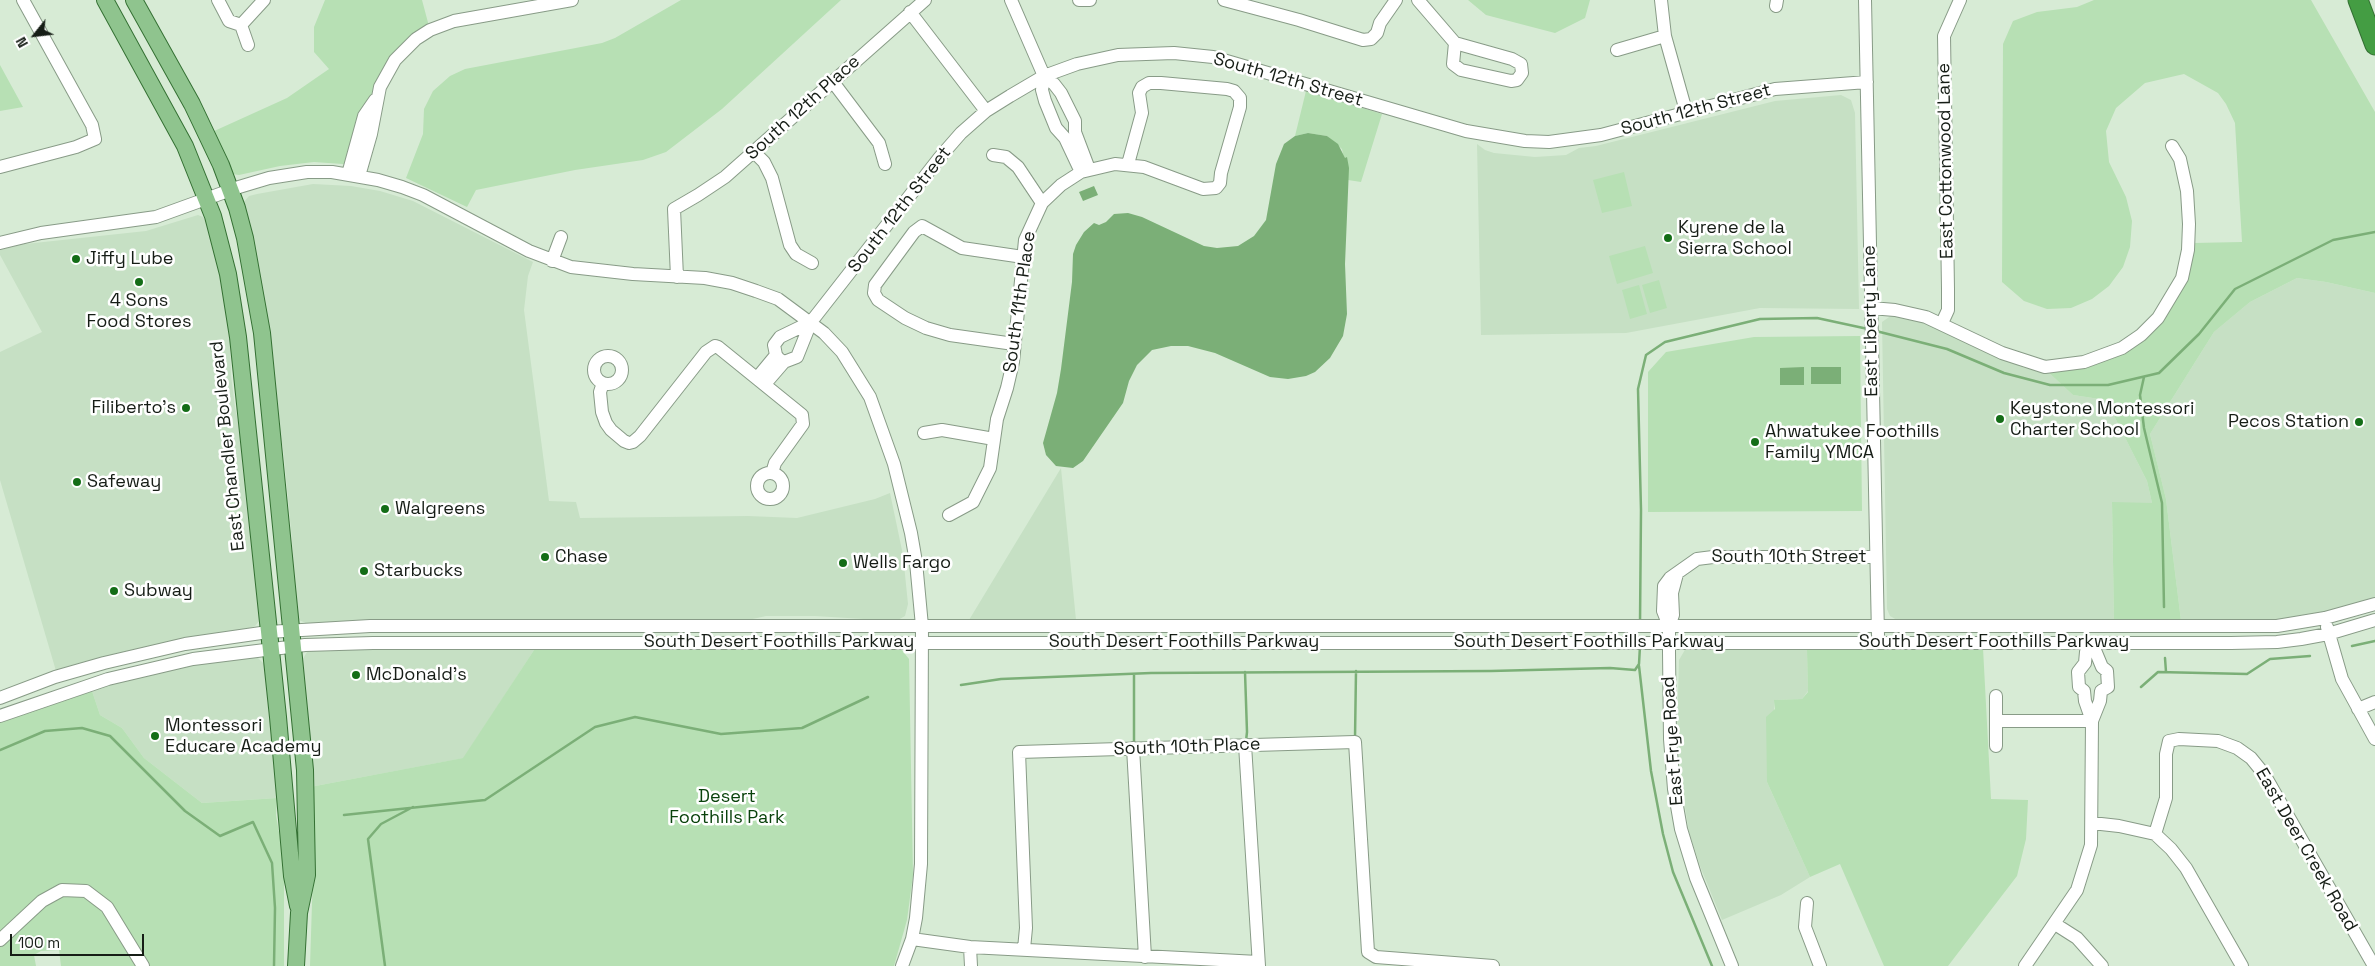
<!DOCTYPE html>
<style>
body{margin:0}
#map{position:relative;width:2375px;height:966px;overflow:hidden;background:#d7ebd5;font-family:"Space Grotesk",sans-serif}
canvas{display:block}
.north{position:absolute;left:10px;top:10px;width:50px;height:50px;-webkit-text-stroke:4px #fff;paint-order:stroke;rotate:241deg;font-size:14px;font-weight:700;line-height:20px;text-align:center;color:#161d16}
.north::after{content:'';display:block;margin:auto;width:18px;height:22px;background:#161d16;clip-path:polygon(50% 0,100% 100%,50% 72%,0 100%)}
.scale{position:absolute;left:10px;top:934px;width:134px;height:22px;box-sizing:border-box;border:2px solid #161d16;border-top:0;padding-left:6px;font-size:15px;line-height:18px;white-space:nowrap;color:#161d16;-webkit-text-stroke:4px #fff;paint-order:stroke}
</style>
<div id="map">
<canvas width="2375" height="966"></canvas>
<div class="north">N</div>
<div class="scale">100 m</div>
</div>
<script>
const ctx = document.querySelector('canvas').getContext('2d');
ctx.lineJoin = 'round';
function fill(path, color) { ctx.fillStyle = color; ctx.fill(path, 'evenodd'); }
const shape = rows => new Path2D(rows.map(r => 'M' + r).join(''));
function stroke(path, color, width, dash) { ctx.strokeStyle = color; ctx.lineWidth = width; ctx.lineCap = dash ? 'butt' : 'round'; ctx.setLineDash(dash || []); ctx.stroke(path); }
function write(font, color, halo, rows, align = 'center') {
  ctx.font = font + ' "Space Grotesk",sans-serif'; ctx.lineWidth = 5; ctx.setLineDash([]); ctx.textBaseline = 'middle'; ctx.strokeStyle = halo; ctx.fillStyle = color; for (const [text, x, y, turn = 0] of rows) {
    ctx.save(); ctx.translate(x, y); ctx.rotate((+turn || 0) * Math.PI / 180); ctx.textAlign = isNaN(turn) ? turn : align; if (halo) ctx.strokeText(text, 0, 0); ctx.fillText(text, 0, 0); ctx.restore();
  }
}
fill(shape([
 [1841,95,1851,100,1855,113,1859,309,1760,308,1626,333,1481,335,1477,144,1485,150,1494,153,1535,157,1566,155,1579,148,1596,146,1775,101],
 [313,184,351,186,380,191,413,201,533,262,528,276,524,310,549,501,576,502,580,518,748,516,797,518,875,499,890,493,903,555,908,604,905,616,896,621,815,616,766,616,744,621,308,624,299,620,295,612,292,540,283,448,274,408,243,203,249,196,257,194],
 [198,215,203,217,207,222,219,262,230,338,231,375,235,407,241,436,260,620,255,626,246,629,123,652,56,671,0,480,0,352,42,332,0,255,0,250,25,244,146,231],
 [2297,278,2326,282,2375,293,2375,600,2326,613,2257,623,2181,621,2166,499,2150,434,2214,332,2250,302],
 [1892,315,1925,322,2024,368,2047,371,2073,395,2106,400,2147,481,2152,503,2112,503,2114,620,1897,620,1890,616,1887,609,1882,322],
 [1061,468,1076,620,969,620],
 [536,647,464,758,310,787,301,662,307,652,313,650],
 [1686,648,1807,650,1808,691,1802,699,1775,700,1767,782,1810,877,1781,895,1722,920,1700,866,1689,832,1683,794,1677,730,1679,660],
 [256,656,264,664,277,798,202,803,144,758,122,728,100,715,91,688,192,664]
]), '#c6e0c4');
fill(shape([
 [325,0,422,0,430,30,395,60,357,165,314,162,280,166,239,175,232,174,212,132,287,98,329,69,314,52,314,27],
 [681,0,841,0,722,109,666,152,643,160,575,170,476,190,467,207,406,178,423,134,424,109,433,91,450,76,465,69,602,43,615,38],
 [1468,0,1590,0,1585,18,1555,33,1486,15],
 [2094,0,2311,0,2375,112,2375,293,2326,282,2297,278,2250,302,2214,332,2150,434,2166,499,2181,621,2114,620,2112,502,2152,503,2147,481,2106,400,2073,395,2047,371,2084,368,2156,327,2193,243,2242,242,2235,123,2226,104,2218,93,2184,74,2145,83,2116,108,2106,131,2109,162,2126,197,2132,221,2130,247,2123,267,2109,286,2092,299,2071,308,2047,309,2024,301,2002,282,2003,44,2013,21,2037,12,2077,7],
 [0,65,23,107,0,111],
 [1306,91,1382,114,1361,182,1348,180,1342,149,1327,136,1308,133,1295,136],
 [1624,172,1632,206,1602,213,1593,180],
 [1645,246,1653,273,1617,284,1609,256],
 [1659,280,1667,308,1650,313,1642,285],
 [1639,285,1647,314,1630,319,1622,290],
 [1860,336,1862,511,1648,512,1648,372,1666,352,1754,337],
 [536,647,901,649,909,659,913,875,907,920,894,966,310,966,313,872,310,787,463,758],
 [1983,648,1991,799,2028,800,2026,839,2017,876,1948,966,1884,966,1840,864,1810,877,1767,782,1766,717,1775,709,1774,700,1802,699,1808,692,1807,650],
 [91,688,100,715,122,728,144,758,202,803,277,798,276,815,284,862,284,966,61,966,59,950,41,951,34,955,36,966,0,966,0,720]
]), '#b7e0b4');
fill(shape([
 [1308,133,1327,136,1338,144,1345,158,1347,157,1349,168,1345,264,1347,314,1343,336,1330,358,1315,372,1306,376,1288,379,1270,377,1215,353,1188,346,1171,346,1152,350,1137,365,1129,381,1123,403,1083,461,1073,468,1056,466,1046,455,1043,443,1057,393,1061,369,1072,282,1073,254,1076,245,1084,232,1094,223,1099,225,1106,222,1114,214,1128,213,1142,217,1204,246,1217,248,1238,246,1254,236,1266,220,1276,164,1284,144,1295,136],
 [1094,186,1098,195,1083,201,1079,192],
 [1804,367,1804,385,1780,385,1780,368],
 [1811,367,1841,367,1841,384,1811,384]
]), '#7baf77');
stroke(shape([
 [1876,331,1947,349,2004,373,2050,385,2108,385,2159,373,2199,334,2235,289,2333,240,2375,232],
 [2144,377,2140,395,2144,428,2162,503,2164,607],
 [1640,623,1641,510,1638,389,1646,355,1665,342,1760,319,1817,318,1868,329],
 [2352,646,2375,641],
 [2165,658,2166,672],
 [1639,666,1651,771,1663,834,1673,872,1712,966],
 [1245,672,1247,732,1246,741],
 [961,685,1001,679,1151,673,1491,671,1610,668,1635,670,1639,664,1640,646],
 [2141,687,2158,672,2247,674,2270,659,2310,656],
 [1355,738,1356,671],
 [1134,744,1134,674],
 [0,750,45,731,82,728,110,736,185,811,220,836,253,822,272,863,275,908,274,966],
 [344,815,485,800,595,727,635,717,721,734,802,728,868,697],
 [385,966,368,839,381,824,413,807]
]), '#7baf77', 2.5);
const minor = shape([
 [218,0,229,21,241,25],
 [1011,0,1044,76,1054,84,1061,93,1075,121,1075,132,1089,169],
 [1079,0,1090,0],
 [1224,0,1299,20,1363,40,1371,39,1377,33,1380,23,1396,0],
 [1418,0,1455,43,1512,59,1521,64,1522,73,1517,80,1511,81,1461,70,1453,64,1455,43],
 [1661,0,1665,36,1686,111],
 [1865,0,1878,635],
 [1776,6,1777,0],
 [910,12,986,111],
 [241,25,264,0],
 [241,25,248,45],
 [1617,50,1665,36],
 [1044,76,1042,90,1045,101,1056,128,1065,138,1081,172],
 [833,82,879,143,885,164],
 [754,152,764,162,772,178,790,245,796,254,812,263],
 [993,155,1006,157,1018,167,1042,203],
 [0,167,76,147,95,139,92,125,23,0],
 [348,174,364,116,375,100],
 [359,176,371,134,380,87,395,60,416,39,430,30,454,21,572,0],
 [0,243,41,233,156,217,239,187,269,178,307,172,332,172,378,180,402,187,423,195,529,251,571,267,633,274,705,278,732,283,756,291,778,299,824,333,842,352,870,397,894,464,911,533,916,562,922,626,921,864,916,918,912,939,902,966],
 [552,261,561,237],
 [677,277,674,209,698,195,725,177,925,0],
 [1871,308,1895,310,1926,317,2002,353,2045,367,2084,362,2122,348,2141,335,2158,318,2182,278,2188,250,2189,224,2187,191,2180,159,2172,146],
 [811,322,780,337,774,345,776,355,779,359,784,362,797,357,811,322,940,157,961,133,986,111,1010,96,1044,76,1077,64,1118,55,1174,53,1213,57,1466,131,1525,141,1549,142,1601,135,1775,89,1867,82],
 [1942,323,1948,310,1948,289,1944,36,1960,0],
 [1014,344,950,335,926,328,905,318,878,300,874,293,875,285,914,232,922,226,962,248,1023,257],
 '594 370a14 14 0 1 1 28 0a14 14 0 1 1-28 0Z',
 [757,378,776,355],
 [603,383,600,392,602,412,606,423,611,430,624,441,629,443,633,442,640,436,706,352,715,346,718,347,802,415,803,424,775,463,772,473],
 [765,384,784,362],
 [924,433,942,430,994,439],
 '757 486a13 13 0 1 1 26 0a13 13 0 1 1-26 0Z',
 [949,515,973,502,990,468,997,419,1007,388,1013,362,1025,240,1042,203,1061,185,1081,172,1115,164,1144,167,1203,189,1216,188,1220,183,1221,173,1240,107,1240,98,1234,91,1227,89,1161,83,1149,83,1142,87,1139,93,1142,113,1128,164],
 [1677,574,1672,593,1673,615,1669,626,1669,652,1670,739,1674,789,1681,829,1696,878,1732,966],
 [1669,626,1663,611,1664,586,1670,578,1697,559,1713,557,1876,557],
 [2327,627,2342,679,2375,739],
 [0,698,55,677,104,663,185,644,268,632,370,626,2277,626,2325,618,2375,604],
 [2358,709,2375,702],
 [0,716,108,679,193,659,305,645,373,643,2231,643,2277,642,2301,639,2328,634,2375,620],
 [1996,721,2092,721],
 [2092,721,2100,701,2101,691,2108,687,2107,671,2102,667,2092,643],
 [1245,745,1259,966],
 [1996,746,1996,696],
 [1133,748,1145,957],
 [2092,823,2119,826,2155,834,2171,849,2186,868,2242,966],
 [2155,834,2166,798,2166,754,2169,741,2179,739,2218,741,2237,748,2251,758,2264,774,2374,966],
 [1807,903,1805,927,1820,966],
 [2055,924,2077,938,2102,966],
 [912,939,970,947,1258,962],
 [0,940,42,901,62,890,86,891,107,907,143,966],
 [970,947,971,966],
 [1024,949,1026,928,1019,752,1355,742,1368,952,1376,957,1493,966],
 [2025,966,2077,890,2091,845,2092,721,2085,701,2084,691,2079,687,2078,672,2085,663,2086,652,2092,643]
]);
const major = shape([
 [105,0,185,146,213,216,228,274,238,337,278,717,292,876,298,906],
 [134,0,192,104,221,165,237,208,245,238,262,333,305,770,307,875,299,913,296,966]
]);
const highway = shape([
 [2358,0,2375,45]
]);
stroke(minor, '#889b87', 14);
stroke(major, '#347033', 18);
stroke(highway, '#347033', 21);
stroke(minor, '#fff', 12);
stroke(major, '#8fc48e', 16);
stroke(highway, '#449d43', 19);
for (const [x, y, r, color] of [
 [1668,238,5,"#146d17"],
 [76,259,5,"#146d17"],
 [139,282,5,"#146d17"],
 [186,408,5,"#146d17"],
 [2000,419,5,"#146d17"],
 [2359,422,5,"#146d17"],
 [1755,442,5,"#146d17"],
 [77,482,5,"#146d17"],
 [385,509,5,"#146d17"],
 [545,557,5,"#146d17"],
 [843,563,5,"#146d17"],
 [364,571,5,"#146d17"],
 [114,591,5,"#146d17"],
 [356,675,5,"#146d17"],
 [155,736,5,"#146d17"]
]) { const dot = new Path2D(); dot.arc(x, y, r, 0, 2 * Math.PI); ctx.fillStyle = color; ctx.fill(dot); stroke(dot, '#fff', 2); }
write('18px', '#161d16', '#fff', [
 ["South 12th Street",1288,80,16],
 ["South 12th Place",803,108,-42],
 ["South 12th Street",1696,110,-15],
 ["East Cottonwood Lane",1946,161,-91],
 ["South 12th Street",900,210,-52],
 ["South 11th Place",1020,302,-82],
 ["East Liberty Lane",1871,321,-91],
 ["East Chandler Boulevard",228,446,-96],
 ["South 10th Street",1789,557],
 ["South Desert Foothills Parkway",779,642],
 ["South Desert Foothills Parkway",1184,642],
 ["South Desert Foothills Parkway",1589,642],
 ["South Desert Foothills Parkway",1994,642],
 ["East Frye Road",1673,741,-94],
 ["South 10th Place",1187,747,-2],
 ["East Deer Creek Road",2306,850,60]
]);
write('18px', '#161d16', '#fff', [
 ["Kyrene de la",1678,228],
 ["Sierra School",1678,249],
 ["Jiffy Lube",86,259],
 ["4 Sons",139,301,"center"],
 ["Food Stores",139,322,"center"],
 ["Filiberto's",176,408,"right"],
 ["Keystone Montessori",2010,409],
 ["Charter School",2010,430],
 ["Pecos Station",2349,422,"right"],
 ["Ahwatukee Foothills",1765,432],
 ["Family YMCA",1765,453],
 ["Safeway",87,482],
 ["Walgreens",395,509],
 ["Chase",555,557],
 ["Wells Fargo",853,563],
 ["Starbucks",374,571],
 ["Subway",124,591],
 ["McDonald's",366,675],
 ["Montessori",165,726],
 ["Educare Academy",165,747]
], 'left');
write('18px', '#09420b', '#fff', [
 ["Desert",727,797],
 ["Foothills Park",727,818]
]);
</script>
